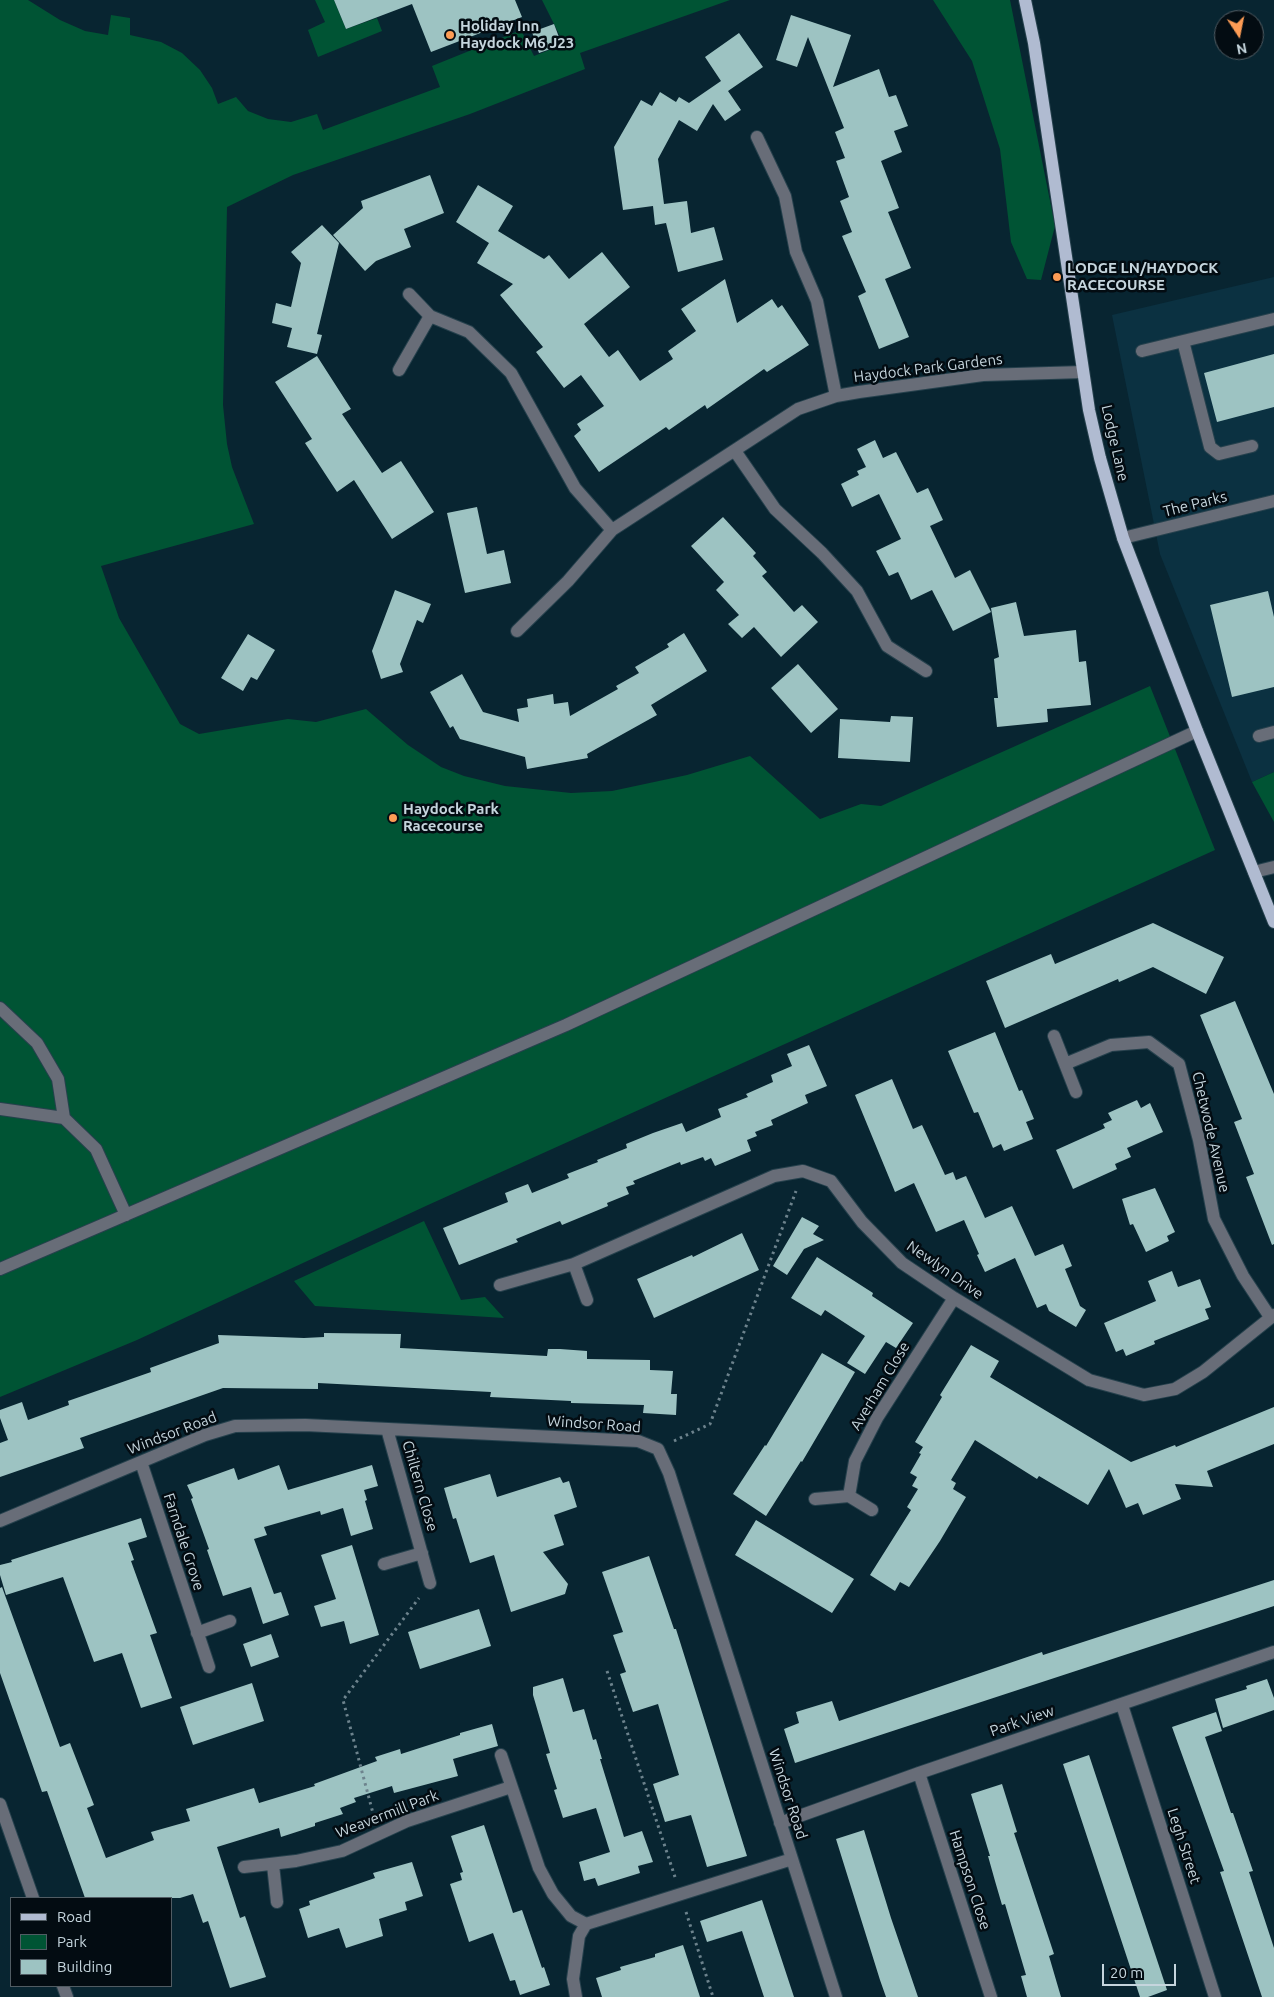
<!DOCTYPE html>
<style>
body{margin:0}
#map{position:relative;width:1274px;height:1997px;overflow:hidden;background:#082531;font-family:Ubuntu,sans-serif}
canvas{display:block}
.legend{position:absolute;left:10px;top:1897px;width:162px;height:90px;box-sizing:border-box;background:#030c12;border:1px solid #515c63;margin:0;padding:6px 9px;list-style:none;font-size:15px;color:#c5d5dd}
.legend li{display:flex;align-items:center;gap:10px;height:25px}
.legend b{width:25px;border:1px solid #515c63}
.north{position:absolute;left:1214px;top:10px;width:50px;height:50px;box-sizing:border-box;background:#030c12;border:1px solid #515c63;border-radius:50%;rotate:169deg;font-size:14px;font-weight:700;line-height:20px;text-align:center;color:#c5d5dd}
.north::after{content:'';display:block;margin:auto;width:18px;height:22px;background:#fd9c55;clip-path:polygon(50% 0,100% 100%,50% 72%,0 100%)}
.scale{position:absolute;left:1102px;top:1964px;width:74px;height:22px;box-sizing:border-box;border:2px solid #c5d5dd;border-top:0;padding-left:6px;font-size:15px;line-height:18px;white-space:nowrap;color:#c5d5dd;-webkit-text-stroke:4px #030c12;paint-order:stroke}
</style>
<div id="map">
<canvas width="1274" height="1997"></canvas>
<ul class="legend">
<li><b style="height:6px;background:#b0bbd1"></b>Road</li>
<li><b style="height:14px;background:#005434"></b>Park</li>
<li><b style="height:14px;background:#9dc3c2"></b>Building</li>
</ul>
<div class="north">N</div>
<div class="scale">20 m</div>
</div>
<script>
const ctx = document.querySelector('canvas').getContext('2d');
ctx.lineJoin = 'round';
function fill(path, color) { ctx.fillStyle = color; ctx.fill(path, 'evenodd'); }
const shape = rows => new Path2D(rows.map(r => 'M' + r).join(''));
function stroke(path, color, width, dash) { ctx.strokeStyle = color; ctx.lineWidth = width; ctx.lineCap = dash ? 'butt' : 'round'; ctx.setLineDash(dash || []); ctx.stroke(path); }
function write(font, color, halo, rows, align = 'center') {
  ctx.font = font + ' Ubuntu,sans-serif'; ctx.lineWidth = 5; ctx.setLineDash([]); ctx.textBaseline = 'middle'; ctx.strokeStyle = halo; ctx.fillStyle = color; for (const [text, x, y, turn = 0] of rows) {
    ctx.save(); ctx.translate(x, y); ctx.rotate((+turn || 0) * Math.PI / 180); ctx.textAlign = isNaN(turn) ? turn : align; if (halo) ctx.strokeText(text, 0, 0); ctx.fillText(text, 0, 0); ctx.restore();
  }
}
fill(shape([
 [1274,277,1274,772,1252,782,1160,554,1112,315]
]), '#0b3141');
fill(shape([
 [0,0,28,0,60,20,85,31,108,35,111,15,130,18,130,35,161,42,182,53,200,70,212,88,218,104,236,97,248,111,268,119,291,122,317,114,323,130,440,87,432,66,521,30,534,56,562,45,566,48,542,0,730,0,580,53,585,69,470,114,293,175,227,207,223,405,227,444,232,467,254,524,101,566,119,618,180,724,199,734,288,719,316,722,366,709,408,745,441,767,464,776,505,786,571,793,612,791,687,775,750,756,820,819,861,804,881,806,1150,686,1215,850,428,1205,137,1340,0,1397],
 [315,0,334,0,346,29,377,18,382,31,318,57,308,30,325,22],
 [933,0,1010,0,1055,226,1041,280,1027,279,1011,242,1000,149,972,61],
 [1274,772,1274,822,1252,782],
 [424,1221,461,1300,485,1297,504,1318,315,1306,294,1281]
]), '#005434');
fill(shape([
 [334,0,515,0,522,17,431,52,412,4,346,29],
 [791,15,851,35,833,87,879,69,889,97,896,95,908,126,894,131,902,152,881,161,899,208,888,212,911,268,885,279,909,337,879,349,858,296,866,292,842,236,852,232,840,201,849,197,836,161,845,158,835,132,844,128,808,37,797,67,776,60],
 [554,24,562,45,539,53,532,32],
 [739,33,763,67,728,91,741,110,725,121,713,104,697,131,679,120,658,159,664,204,687,201,691,233,714,227,723,260,678,272,666,223,655,225,653,206,623,210,614,147,641,100,652,106,660,92,676,102,679,97,689,103,721,81,705,57],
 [430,175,444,213,404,229,411,247,376,261,365,271,333,235,363,208,361,201],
 [478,185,513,206,498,231,544,259,549,255,569,279,602,252,630,287,584,324,609,357,618,350,640,381,673,359,668,351,696,331,681,309,725,279,737,323,772,299,778,308,782,305,809,345,767,372,764,369,707,409,705,405,669,430,666,427,599,472,574,436,581,430,577,424,604,406,581,375,564,388,536,352,543,347,500,295,513,284,477,263,489,243,456,222],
 [322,225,339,243,317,334,322,335,317,354,287,347,292,328,272,323,276,303,291,307,301,263,291,252],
 [1274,354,1274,407,1217,422,1204,373],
 [317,356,351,409,342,414,382,473,401,461,434,512,392,539,354,480,337,492,305,443,312,439,275,382],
 [875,440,883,458,896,452,917,493,928,488,943,520,930,526,955,578,970,570,991,612,953,631,932,590,911,600,898,572,889,576,876,551,901,539,879,494,852,507,841,484,859,475,857,471,866,467,857,449],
 [477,507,487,554,504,550,511,583,465,593,447,513],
 [723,517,756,553,753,556,767,572,762,576,794,612,802,605,818,622,781,657,754,627,742,638,728,624,739,615,716,590,724,582,691,546],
 [395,590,431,604,423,623,417,620,400,664,403,672,381,679,372,651],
 [1268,591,1274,617,1274,687,1232,697,1210,605],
 [1016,602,1024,636,1076,630,1079,662,1086,661,1091,705,1047,709,1048,722,997,727,994,698,998,698,994,659,999,657,991,608],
 [684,633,707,671,651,705,657,715,587,754,588,758,527,769,525,757,460,739,453,726,450,728,430,692,462,674,483,712,519,722,517,709,528,707,527,699,553,694,554,704,568,702,570,716,618,689,616,686,639,673,635,667,669,647,667,644],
 [248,634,275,650,257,680,251,677,243,691,221,678],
 [798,664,838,709,811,733,771,688],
 [891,716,913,717,910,762,838,758,840,719,890,722],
 [1153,923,1224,957,1206,994,1153,967,1119,982,1118,979,1005,1028,986,981,1051,954,1055,964],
 [1235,1001,1274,1094,1274,1244,1272,1245,1246,1177,1254,1174,1234,1122,1242,1119,1200,1015],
 [995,1032,1019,1091,1022,1090,1034,1119,1026,1122,1033,1139,1004,1151,1001,1144,993,1148,978,1112,974,1113,948,1051],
 [809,1045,827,1086,805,1095,808,1103,771,1120,773,1125,755,1132,757,1136,747,1140,751,1151,715,1166,711,1158,705,1161,703,1157,681,1165,680,1162,633,1181,635,1184,626,1187,629,1194,607,1203,608,1206,562,1225,560,1221,516,1239,518,1242,459,1265,443,1228,508,1202,505,1193,528,1184,532,1193,569,1178,567,1174,598,1162,597,1160,627,1148,626,1144,653,1133,682,1123,686,1132,721,1117,718,1109,748,1097,746,1094,773,1082,771,1075,792,1066,787,1054],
 [892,1079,913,1129,922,1125,945,1175,953,1172,956,1180,966,1176,985,1218,1012,1206,1035,1256,1063,1244,1072,1266,1065,1269,1080,1306,1086,1310,1076,1327,1049,1311,1046,1304,1037,1308,1015,1258,985,1272,977,1255,979,1254,964,1220,936,1232,914,1183,895,1192,855,1095],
 [1137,1100,1141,1108,1150,1103,1163,1132,1127,1148,1131,1157,1115,1164,1117,1169,1073,1189,1056,1150,1105,1128,1103,1124,1112,1120,1108,1113],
 [1155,1188,1175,1232,1167,1236,1169,1241,1146,1252,1133,1224,1130,1225,1122,1199],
 [802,1217,819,1226,813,1234,824,1240,804,1249,787,1275,773,1266],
 [742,1233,759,1270,654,1318,637,1279,692,1255,693,1257],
 [817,1257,873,1293,872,1296,913,1323,896,1348,886,1342,865,1374,847,1363,865,1336,825,1310,821,1316,791,1298],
 [1172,1271,1178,1287,1200,1279,1211,1307,1205,1309,1209,1319,1154,1341,1155,1344,1126,1356,1123,1349,1116,1352,1104,1323,1156,1301,1148,1281],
 [324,1333,401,1334,400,1348,547,1356,548,1349,560,1349,587,1351,587,1359,650,1360,650,1370,673,1371,671,1394,677,1394,676,1415,643,1413,644,1405,571,1403,571,1401,490,1397,491,1392,318,1383,318,1389,223,1388,80,1438,84,1448,0,1477,0,1443,8,1440,0,1418,0,1410,22,1402,28,1420,69,1405,68,1401,151,1372,150,1368,219,1343,218,1335,304,1338,324,1337],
 [971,1345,999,1361,990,1377,1131,1462,1175,1445,1176,1447,1274,1407,1274,1444,1207,1471,1213,1487,1175,1484,1181,1499,1143,1515,1138,1503,1126,1508,1109,1469,1088,1505,1039,1476,1037,1479,975,1440,951,1480,956,1483,953,1489,966,1497,940,1541,909,1587,900,1582,895,1591,870,1575,911,1510,907,1507,918,1489,912,1486,917,1477,910,1473,921,1454,919,1453,923,1447,915,1442,942,1397,940,1395],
 [822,1353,855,1372,802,1462,801,1461,766,1516,733,1494,765,1445,766,1446],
 [279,1465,288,1490,372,1465,378,1486,364,1490,367,1500,365,1501,373,1529,351,1536,343,1508,321,1515,320,1511,264,1527,267,1535,254,1539,274,1594,281,1592,289,1615,263,1624,251,1587,223,1596,207,1550,209,1549,191,1499,193,1498,187,1485,234,1468,238,1480],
 [490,1474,497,1497,560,1477,563,1483,569,1481,577,1507,554,1515,564,1545,543,1552,568,1584,565,1594,511,1612,494,1555,470,1563,456,1518,453,1519,444,1488],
 [141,1518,147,1537,128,1543,134,1560,131,1561,157,1633,150,1635,172,1698,141,1708,122,1653,94,1662,63,1577,6,1595,0,1575,0,1565,12,1562,11,1560],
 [756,1520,854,1579,832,1613,735,1555],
 [352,1545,379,1635,350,1644,344,1621,321,1627,314,1606,336,1599,321,1555],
 [649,1556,674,1629,676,1629,747,1856,707,1867,691,1815,665,1822,653,1784,679,1775,658,1704,633,1712,620,1674,626,1672,613,1635,623,1632,602,1572],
 [1274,1580,1274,1606,795,1763,784,1729,799,1723,796,1712,832,1701,839,1721,1042,1652,1043,1655],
 [2,1587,60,1747,70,1743,94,1805,87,1808,106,1858,154,1840,151,1832,190,1821,186,1809,254,1788,259,1803,315,1786,314,1784,377,1761,375,1757,400,1749,401,1754,460,1735,460,1733,492,1724,498,1746,453,1759,458,1776,394,1793,392,1786,354,1798,356,1802,340,1808,343,1814,315,1823,315,1826,281,1837,279,1828,217,1847,240,1918,245,1916,266,1977,230,1988,208,1921,203,1923,193,1894,180,1898,85,1898,47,1791,42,1792,0,1673,0,1588],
 [479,1609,491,1646,420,1669,408,1632],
 [271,1634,279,1657,251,1667,243,1644],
 [563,1678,573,1712,584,1709,593,1740,596,1739,602,1759,600,1759,624,1837,642,1831,653,1862,638,1866,640,1873,598,1886,595,1878,584,1881,579,1862,610,1852,596,1808,563,1818,554,1790,557,1789,546,1754,550,1753,533,1695,533,1687],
 [1267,1679,1274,1698,1274,1710,1223,1728,1215,1699,1247,1689,1246,1686],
 [252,1683,264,1721,193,1745,180,1707],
 [1216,1712,1222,1731,1205,1737,1231,1813,1233,1813,1253,1871,1249,1872,1274,1948,1274,1997,1262,1997,1220,1872,1224,1871,1172,1727],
 [1089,1755,1167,1990,1148,1997,1140,1997,1063,1764],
 [1002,1784,1017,1832,1014,1833,1054,1954,1049,1956,1061,1997,1027,1997,1021,1976,1026,1975,1005,1904,1002,1905,995,1881,988,1856,990,1856,971,1794],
 [484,1825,513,1913,522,1910,542,1968,544,1967,550,1985,520,1995,515,1980,510,1981,493,1933,469,1942,450,1884,462,1880,460,1873,463,1872,451,1836],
 [864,1830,891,1918,918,1997,886,1997,880,1980,836,1839],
 [412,1862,423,1896,405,1902,407,1910,379,1919,383,1936,346,1948,339,1928,308,1938,299,1909,310,1905,309,1901,375,1878,373,1873],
 [762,1900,794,1997,764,1997,742,1931,707,1942,700,1921],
 [683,1945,700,1997,602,1997,596,1978,621,1970,620,1967,655,1957,655,1954]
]), '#9dc3c2');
const minor = shape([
 [757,137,785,196,796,252,817,301,836,396],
 [409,294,430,316,469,332,511,373,575,488,612,530],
 [1183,341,1210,447,1219,454,1252,446],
 [1142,351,1274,319],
 [399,370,430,316],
 [735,451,775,509,822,553,857,591,887,646,926,671],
 [1123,538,1274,501],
 [517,631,568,581,612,530,798,409,836,396,859,392,983,375,1083,372],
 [1259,736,1274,732],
 [1254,872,1274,867],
 [0,1008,37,1043,58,1079,64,1118],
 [1054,1036,1076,1092],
 [1065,1064,1111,1045,1149,1042,1179,1064,1199,1140,1214,1219,1243,1276,1270,1317],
 [0,1109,64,1118,96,1149,126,1215],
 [574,1264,587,1300],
 [0,1269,566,1025,1197,731],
 [500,1285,574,1264,774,1176,803,1171,831,1181,862,1222,902,1263,954,1298,1089,1380,1144,1395,1175,1389,1203,1372,1274,1315],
 [387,1429,430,1583],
 [141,1462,209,1667],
 [849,1496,855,1461,877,1418,954,1298],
 [815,1499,849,1496,872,1510],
 [0,1521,205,1435,235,1426,305,1425,638,1441,658,1449,669,1473,836,1997],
 [384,1564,422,1553],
 [197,1633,230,1621],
 [1122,1705,1215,1997],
 [501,1755,539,1868,553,1894,571,1916,586,1924],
 [919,1773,991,1997],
 [0,1804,33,1898],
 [780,1823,919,1773,1274,1652],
 [273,1865,277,1902],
 [244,1867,296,1861,342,1851,407,1821,511,1787],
 [63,1986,67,1997],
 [576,1997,573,1979,579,1936,586,1924,792,1859]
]);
const major = shape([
 [1025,0,1034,43,1089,410,1100,458,1123,538,1197,731,1274,922]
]);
stroke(minor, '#26414d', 14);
stroke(major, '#26414d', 14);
stroke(shape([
 [674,1441,710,1424,796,1191],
 [607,1671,675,1877],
 [374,1817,343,1700,419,1598],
 [686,1912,713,1997]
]), '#6d838d', 3, [2.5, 4]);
stroke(minor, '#686d78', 12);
stroke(major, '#b0bbd1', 12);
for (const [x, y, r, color] of [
 [450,35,5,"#fd9c55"],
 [1057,277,5,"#fd9c55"],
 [393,818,5,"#fd9c55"]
]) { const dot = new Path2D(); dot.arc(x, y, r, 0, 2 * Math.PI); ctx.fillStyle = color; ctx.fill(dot); stroke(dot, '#030c12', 2); }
write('bold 15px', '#c5d5dd', '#030c12', [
 ["Holiday Inn",460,26],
 ["Haydock M6 J23",460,43],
 ["LODGE LN/HAYDOCK",1067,268],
 ["RACECOURSE",1067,285],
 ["Haydock Park",403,809],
 ["Racecourse",403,826]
], 'left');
write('15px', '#c5d5dd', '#030c12', [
 ["Haydock Park Gardens",928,368,-7],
 ["Lodge Lane",1115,443,77],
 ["The Parks",1195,504,-14],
 ["Chetwode Avenue",1211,1132,77],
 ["Newlyn Drive",945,1270,35],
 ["Averham Close",880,1386,-59],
 ["Windsor Road",594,1424,4],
 ["Windsor Road",172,1433,-21],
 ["Chiltern Close",420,1486,74],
 ["Farndale Grove",184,1542,72],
 ["Park View",1022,1721,-19],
 ["Windsor Road",788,1794,72],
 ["Weavermill Park",387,1814,-21],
 ["Legh Street",1184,1846,72],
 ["Hampson Close",970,1880,72]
]);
</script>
